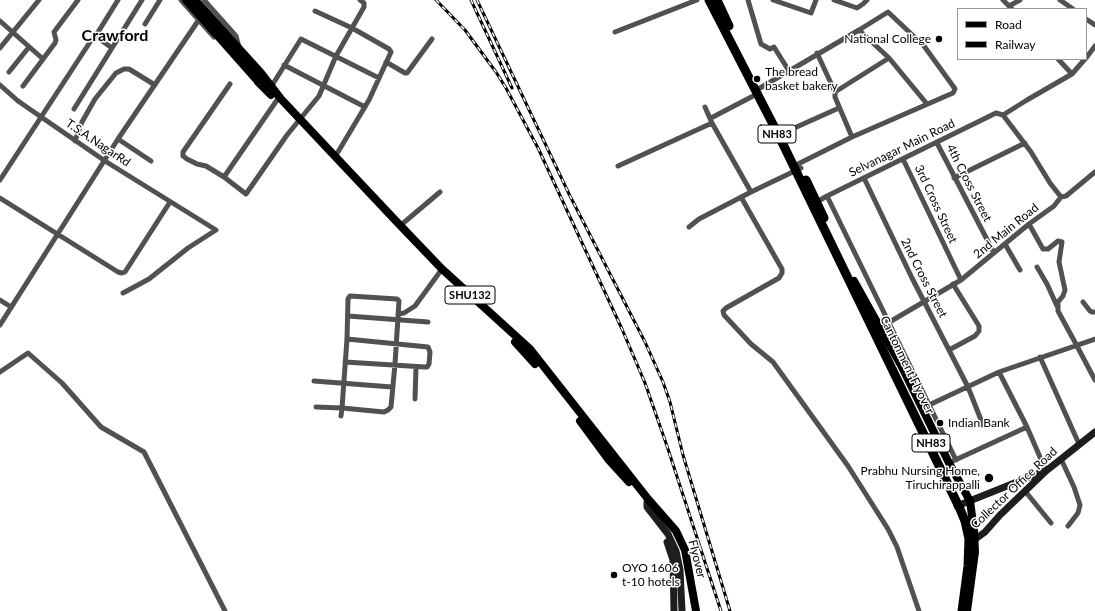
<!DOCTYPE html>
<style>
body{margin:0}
#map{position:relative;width:1095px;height:611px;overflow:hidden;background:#fff;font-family:Lato,sans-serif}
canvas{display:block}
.legend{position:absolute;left:957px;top:8px;width:130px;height:52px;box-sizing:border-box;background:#fff;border:1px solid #999;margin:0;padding:5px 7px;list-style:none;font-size:12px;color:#000}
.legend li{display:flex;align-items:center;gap:8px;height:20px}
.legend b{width:20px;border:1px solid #999}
</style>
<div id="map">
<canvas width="1095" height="611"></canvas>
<ul class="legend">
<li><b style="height:5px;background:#000"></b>Road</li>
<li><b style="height:5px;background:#000"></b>Railway</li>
</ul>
</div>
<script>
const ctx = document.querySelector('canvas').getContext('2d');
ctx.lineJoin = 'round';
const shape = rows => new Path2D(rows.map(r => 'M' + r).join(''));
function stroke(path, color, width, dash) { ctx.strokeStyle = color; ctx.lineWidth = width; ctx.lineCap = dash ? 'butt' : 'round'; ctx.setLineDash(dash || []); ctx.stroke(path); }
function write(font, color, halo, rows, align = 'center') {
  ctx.font = font + ' Lato,sans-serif'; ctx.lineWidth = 3; ctx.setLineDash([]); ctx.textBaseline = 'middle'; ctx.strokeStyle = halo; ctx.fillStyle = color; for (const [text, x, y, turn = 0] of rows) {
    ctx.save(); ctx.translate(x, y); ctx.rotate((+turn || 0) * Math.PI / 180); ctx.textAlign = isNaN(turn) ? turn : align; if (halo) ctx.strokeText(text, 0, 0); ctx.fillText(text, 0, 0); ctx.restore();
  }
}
stroke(shape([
 [181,0,214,37],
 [204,0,236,36,239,47],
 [748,0,761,44,770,49,774,47,789,71],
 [773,0,811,13,816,0],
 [834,0,857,8,863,4,867,0],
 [1003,0,1012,9],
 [1060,0,1073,9],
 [1009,6,1020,0],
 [315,11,352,28,389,49,391,52,369,100,335,157],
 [1086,19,1095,25],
 [0,21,43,59],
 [145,24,160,0],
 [615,32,697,0],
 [95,37,118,0],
 [0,48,39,0],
 [817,53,835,92],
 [889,58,927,104],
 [1086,58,1095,46],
 [1058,59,1072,74],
 [386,62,405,73,407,73,432,39],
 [284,65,365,107],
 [9,72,29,47],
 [0,85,18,101,105,161,216,230,188,248,149,279,123,293],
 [23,86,55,43,56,40,54,32,78,0],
 [271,87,301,39,379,78],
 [760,88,859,30],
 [277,100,224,177,246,194,287,135,319,96,336,56,364,7,364,3,360,0],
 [705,107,712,123,751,192],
 [74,109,142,0],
 [1003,115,1031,152,1050,183,1061,197],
 [1003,115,1027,100,1072,74,1085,59],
 [711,118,757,94],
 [783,133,839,108],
 [118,139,151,161],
 [75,141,82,122,95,99,116,73,124,69,129,69,155,85],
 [937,143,994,253],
 [903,159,961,280],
 [798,164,852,137,953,93,955,89,953,86,924,46,888,12,859,30,889,58,835,92,835,97,852,137],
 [618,166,712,123],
 [224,177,206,166,197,164,187,159,183,156,183,152,230,84],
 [864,178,912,278,968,387,983,425],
 [954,178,1025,143],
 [0,180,92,39,95,37,98,38,112,48],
 [827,196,956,460],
 [741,197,782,269,782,273,779,278,726,308,723,311,724,315,751,344,773,362,848,466,888,529,897,547,919,611],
 [0,198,118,272,122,273,125,272,170,202],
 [815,203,827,196,996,113,1003,115],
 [1029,224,1043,249,1048,249,1058,241,1062,242,1059,262,1065,290,1063,296,1058,302,1058,311,1077,346,1095,380],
 [401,225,440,192],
 [689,227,699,219,751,192,801,168],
 [1005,244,1020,270],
 [1037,267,1047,284,1057,306],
 [0,300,11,307],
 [1083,302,1090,311,1092,312,1095,312],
 [398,314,404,313,415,306,442,269],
 [348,316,428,322],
 [0,325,118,139,198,21],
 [881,327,961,280,1029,224,1054,206,1061,197,1066,196,1095,172],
 [949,350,975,336,979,331,979,326,953,284],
 [1040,357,1079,444],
 [345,362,425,367,427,367,429,364,430,352,428,347,347,339],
 [0,372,28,353,62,383,101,427,144,452,225,611],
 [999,372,1027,427,1046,471],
 [314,381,392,387],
 [415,399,416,367],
 [929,405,999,372,1095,339],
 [316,407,342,408,384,412,388,410,391,407,395,364,399,301,397,299,350,296,348,299,347,339,342,408,341,416],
 [1061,459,1074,487,1080,505,1078,513,1068,526],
 [953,461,1027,427],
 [1025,491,1051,523]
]), '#515151', 5);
stroke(shape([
 [648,499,647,502,647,507,668,534,676,551,680,570,682,611],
 [957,506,1042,472],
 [667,542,673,560,674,611],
 [970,543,985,532,1000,515,1046,471,1095,432]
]), '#1e1e1e', 7);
stroke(shape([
 [186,0,256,79,262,82],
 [195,0,261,73,281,99,396,221,442,269,530,349,648,499,676,531,685,550,696,611],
 [258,82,271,95],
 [854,281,902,367,949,463,970,501,974,531,975,552,967,611],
 [515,342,535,364],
 [580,421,608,459,629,482]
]), '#000', 8);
stroke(shape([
 [709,0,779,136,960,509,965,521,969,539,968,566,962,611],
 [717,0,729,26],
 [806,180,824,218]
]), '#000', 9);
const rail = shape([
 [436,0,465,30,496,72,506,88,538,148,622,329,645,383,667,446,721,611],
 [471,0,512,88],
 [477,0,570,196,645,342,663,382,670,402,683,455,730,611]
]);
stroke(rail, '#000', 3);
stroke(rail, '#fff', 1.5, [4.5]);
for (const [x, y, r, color] of [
 [939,39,4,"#000"],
 [757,79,4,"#000"],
 [940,423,4,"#000"],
 [989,478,5,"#000"],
 [614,575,4,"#000"]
]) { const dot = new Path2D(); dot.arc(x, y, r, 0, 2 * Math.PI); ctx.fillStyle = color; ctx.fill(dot); stroke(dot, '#fff', 1.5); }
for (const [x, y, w] of [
 [777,134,38],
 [470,295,50],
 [931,443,38]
]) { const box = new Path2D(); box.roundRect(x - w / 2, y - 9, w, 18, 3); ctx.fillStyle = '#fff'; ctx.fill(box); stroke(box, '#000', 1); }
write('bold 11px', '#000', null, [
 ["NH83",777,134],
 ["SHU132",470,295],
 ["NH83",931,443]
]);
write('12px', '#000', '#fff', [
 ["National College",931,39,"right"],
 ["The bread",765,72],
 ["basket bakery",765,86],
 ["Indian Bank",948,423],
 ["Prabhu Nursing Home,",980,471,"right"],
 ["Tiruchirappalli",980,485,"right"],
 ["OYO 1606",622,568],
 ["t-10 hotels",622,582]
], 'left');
write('12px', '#000', '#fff', [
 ["T.S.A.NagarRd",98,143,34],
 ["Selvanagar Main Road",902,148,-26],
 ["4th Cross Street",969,183,63],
 ["3rd Cross Street",936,204,65],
 ["2nd Main Road",1006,231,-39],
 ["2nd Cross Street",924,278,63],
 ["Cantonment Flyover",907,365,64],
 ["Collector Office Road",1014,488,-43],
 ["Flyover",697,559,76]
]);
write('bold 16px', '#000', '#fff', [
 ["Crawford",115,36]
]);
</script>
